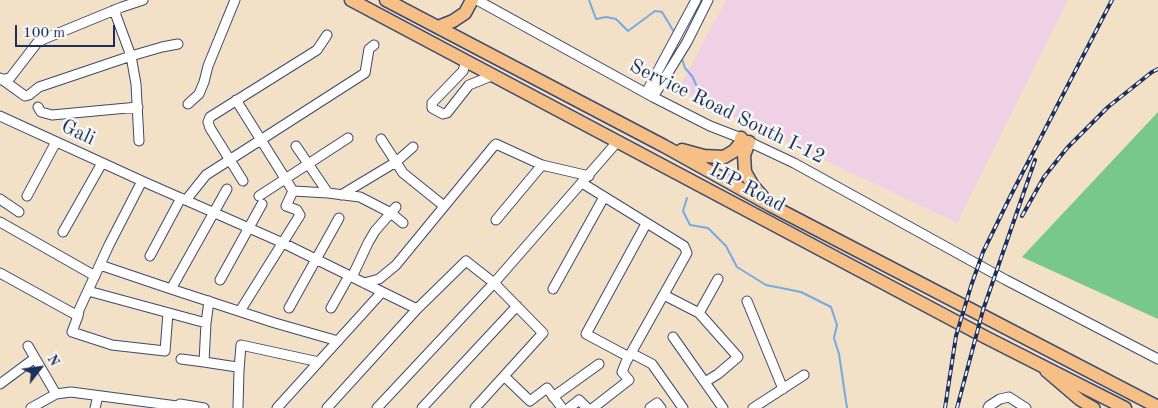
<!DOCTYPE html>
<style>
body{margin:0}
#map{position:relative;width:1158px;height:408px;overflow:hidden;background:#f2e1c6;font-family:"Old Standard TT",serif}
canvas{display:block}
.north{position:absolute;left:15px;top:343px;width:50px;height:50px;-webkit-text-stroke:4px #f6f6f2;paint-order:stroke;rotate:60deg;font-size:14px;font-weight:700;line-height:20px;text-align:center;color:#1b2f5e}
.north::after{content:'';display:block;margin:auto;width:18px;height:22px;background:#1b2f5e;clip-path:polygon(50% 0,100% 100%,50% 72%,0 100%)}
.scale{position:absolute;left:15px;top:25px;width:100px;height:22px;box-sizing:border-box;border:2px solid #1b2f5e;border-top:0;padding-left:6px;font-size:15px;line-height:18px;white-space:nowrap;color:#1b2f5e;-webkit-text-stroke:4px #f6f6f2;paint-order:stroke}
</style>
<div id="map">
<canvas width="1158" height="408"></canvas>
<div class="north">N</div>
<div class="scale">100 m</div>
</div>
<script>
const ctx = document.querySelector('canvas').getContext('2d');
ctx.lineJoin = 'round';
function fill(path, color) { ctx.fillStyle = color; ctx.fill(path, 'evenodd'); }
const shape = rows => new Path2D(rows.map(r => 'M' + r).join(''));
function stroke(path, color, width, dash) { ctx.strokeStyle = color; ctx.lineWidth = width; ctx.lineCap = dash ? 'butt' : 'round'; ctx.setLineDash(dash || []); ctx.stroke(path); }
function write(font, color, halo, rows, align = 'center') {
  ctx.font = font + ' "Old Standard TT",serif'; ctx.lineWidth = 5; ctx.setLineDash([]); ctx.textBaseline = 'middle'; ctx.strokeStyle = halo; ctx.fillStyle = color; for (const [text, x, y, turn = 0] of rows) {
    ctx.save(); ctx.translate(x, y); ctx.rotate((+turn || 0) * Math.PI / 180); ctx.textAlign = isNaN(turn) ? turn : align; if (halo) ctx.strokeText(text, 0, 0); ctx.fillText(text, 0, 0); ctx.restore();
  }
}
fill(shape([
 [726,0,1068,0,957,223,678,90]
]), '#f0d0e5');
fill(shape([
 [1158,112,1158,319,1022,257]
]), '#77c88a');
stroke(shape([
 [589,0,596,19,606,17,616,19,628,31,655,11,662,12,674,32],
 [681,56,685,68,692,76,699,91,707,97,704,108],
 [687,198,683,211,690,225,708,228,726,246,737,267,766,285,801,292,831,307,837,325,834,338,839,354,847,408]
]), '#76aae3', 2);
const minor = shape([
 [477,0,653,97,710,126,741,138,794,163,1006,280,1158,359],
 [114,10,131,56,136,84,139,141],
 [466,61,463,71,432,103,432,108,443,114,447,113,469,85,494,75],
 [0,78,25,96,29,95,39,87,131,56,162,47,178,44],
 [0,80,10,78,37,43,44,39,122,7,143,0],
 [646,93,696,0],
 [653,97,687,42,708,0],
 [236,100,293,191,328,193,360,197,391,213,403,223],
 [188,104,199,94,204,82,208,66,235,0],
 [38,107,41,112,52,115,138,107],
 [0,116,142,181],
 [381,139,403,173,444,206],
 [296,146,328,193],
 [243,181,210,128,208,122,210,117,317,50,327,35],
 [582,183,684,246,687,253,626,362,622,372,629,380,593,408],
 [227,189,171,289,275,323,338,341],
 [341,195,396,162,413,147],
 [27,196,56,142],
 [259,196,348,138],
 [0,199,19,212],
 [186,200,206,175,365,73,369,49,374,45],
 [496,220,542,165],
 [0,222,95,276],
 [63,232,102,163],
 [150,256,181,198],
 [100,265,171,289],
 [0,273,78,316,79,310,109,245,142,181,283,243,417,309],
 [352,277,368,243,375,231,396,207],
 [220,280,262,204],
 [364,283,379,279,396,265,493,147,496,144,542,165,589,176],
 [553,289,604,197],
 [88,291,206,323],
 [664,295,699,313,738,357,718,374,705,382],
 [209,301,206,323,204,362,237,367,239,370,238,408],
 [747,301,783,389],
 [289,308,339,218],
 [331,308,349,276],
 [240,311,300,215,297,210,286,206,293,191],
 [699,313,718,279],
 [78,316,72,332,112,345,165,351,168,313],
 [673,337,723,408],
 [28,346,56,394],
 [631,353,652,364,683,408],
 [629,357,586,334,646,224],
 [181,359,204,362],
 [239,370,241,345,319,362],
 [504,376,530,401,547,388,562,408],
 [0,384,35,358],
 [553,397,599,364],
 [31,408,56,394,71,392,177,406],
 [95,408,98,396],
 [176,408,180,404,204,408],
 [277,408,382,292],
 [327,408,417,309,466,261,494,283,543,333,475,408],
 [377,408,494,283,618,141],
 [422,408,517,306],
 [569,408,579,400,587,408],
 [650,408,657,403,661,408],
 [753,408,804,375],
 [988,408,989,406,1000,399,1009,397,1026,408]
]);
const major = shape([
 [1046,371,1080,400,1094,408]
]);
const highway = shape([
 [351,0,987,338,1125,408],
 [386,0,664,146,770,205,1158,407],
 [438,27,453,21,465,13,472,0],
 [749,142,744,155,745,172,753,186,762,196],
 [682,150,704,156,724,157,734,151,740,144,741,138]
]);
stroke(minor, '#3b4a6e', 11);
stroke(major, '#3b4a6e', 14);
stroke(highway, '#3b4a6e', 15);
stroke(minor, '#fff', 9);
stroke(major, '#f5bf86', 11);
stroke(highway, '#f5bf86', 12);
const rail = shape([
 [1022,216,1044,177,1067,148,1108,107,1152,72,1158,69],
 [945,408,956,336,971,286,983,252,1011,195,1112,0],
 [957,408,983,310,1035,160]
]);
stroke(rail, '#1b2f5e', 4);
stroke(rail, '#f6f6f2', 2, [5.5]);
write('20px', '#1b2f5e', '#f6f6f2', [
 ["Service Road South I-12",727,112,26],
 ["Gali",78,133,25],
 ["IJP Road",747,188,28]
]);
</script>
